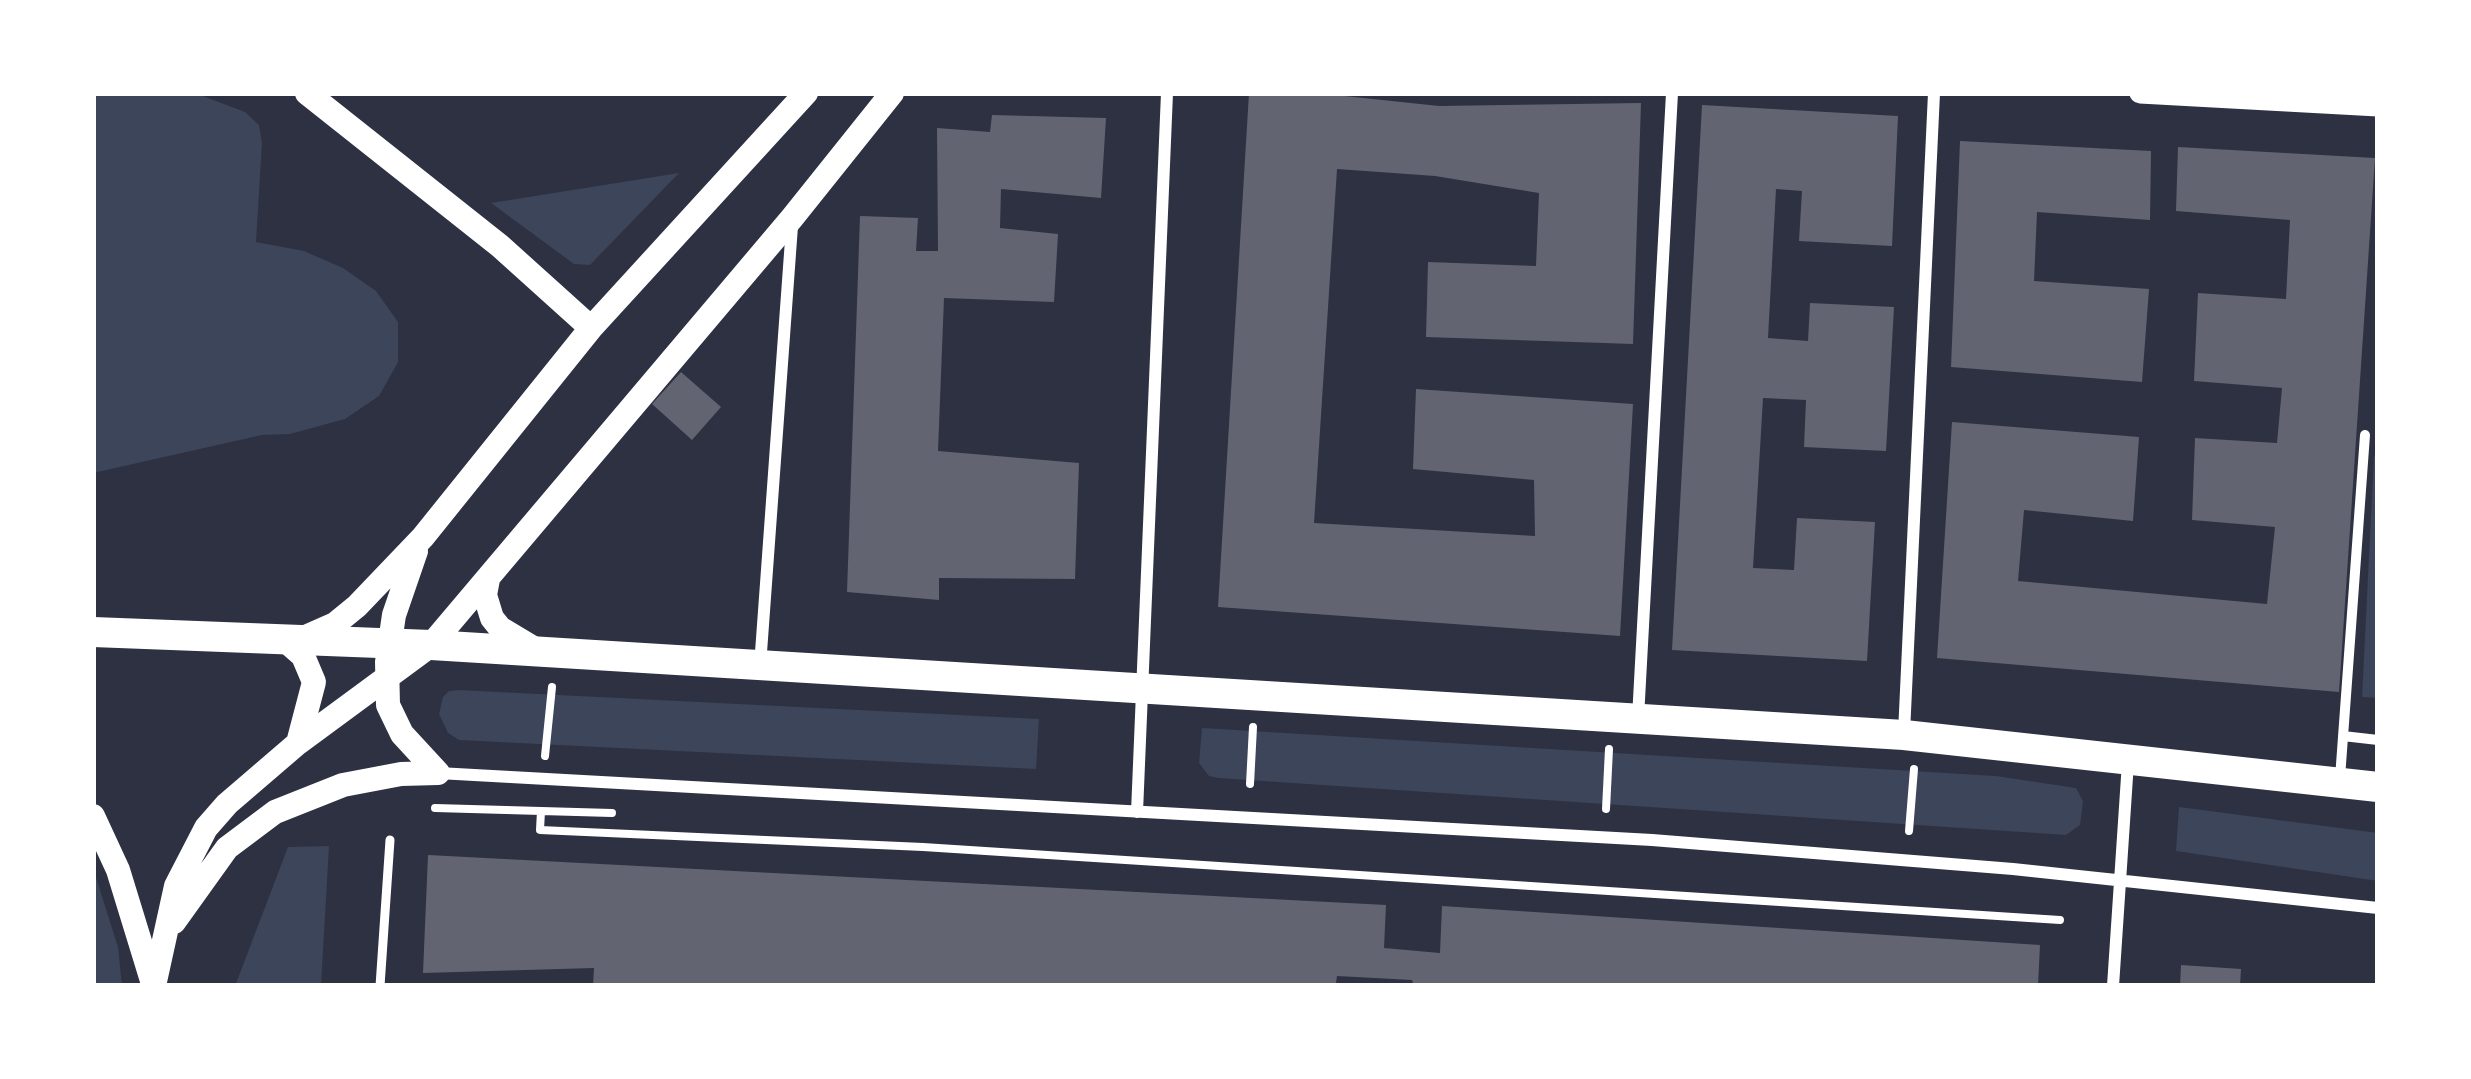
<!DOCTYPE html>
<style>
body{margin:0}
#map{position:relative;width:2471px;height:1079px;overflow:hidden;background:#2d3142;font-family:"Varela Round",sans-serif}
canvas{display:block}
.frame{position:absolute;inset:0;border:96px solid #fff;pointer-events:none}
</style>
<div id="map">
<canvas width="2471" height="1079"></canvas>
<div class="frame"></div>
</div>
<script>
const ctx = document.querySelector('canvas').getContext('2d');
ctx.lineJoin = 'round';
function fill(path, color) { ctx.fillStyle = color; ctx.fill(path, 'evenodd'); }
const shape = rows => new Path2D(rows.map(r => 'M' + r).join(''));
function stroke(path, color, width, dash) { ctx.strokeStyle = color; ctx.lineWidth = width; ctx.lineCap = dash ? 'butt' : 'round'; ctx.setLineDash(dash || []); ctx.stroke(path); }
fill(shape([
 [93,93,195,93,245,112,259,125,262,143,256,242,304,251,343,268,376,291,398,322,398,362,379,396,345,419,290,434,262,435,93,473],
 [679,173,590,265,574,264,491,203],
 [2374,456,2378,457,2378,698,2362,697],
 [459,690,1039,719,1036,769,459,740,448,733,439,714,443,697,449,691],
 [1202,728,1996,776,2076,788,2083,801,2080,825,2066,835,1218,778,1209,776,1199,763],
 [2179,807,2378,833,2378,881,2176,851],
 [329,846,321,986,235,986,288,847],
 [93,868,118,947,122,986,93,986]
]), '#3c4559');
fill(shape([
 [1249,93,1316,93,1439,106,1641,103,1633,344,1426,337,1428,262,1536,266,1539,193,1435,176,1337,169,1314,523,1535,536,1534,480,1413,469,1416,389,1633,404,1620,636,1218,607],
 [1702,105,1898,116,1892,246,1799,241,1802,191,1776,189,1768,338,1808,341,1810,303,1894,307,1886,451,1804,447,1806,400,1763,398,1753,568,1794,570,1797,518,1875,522,1867,661,1672,650],
 [992,115,1106,118,1101,198,1001,189,1000,228,1058,234,1054,302,944,298,938,451,1079,463,1075,579,939,578,939,600,847,592,860,216,918,218,916,251,938,251,937,128,990,132],
 [1960,141,2151,151,2150,220,2037,212,2034,281,2149,289,2142,382,1951,367],
 [2178,147,2375,158,2339,692,1937,658,1952,422,2139,437,2133,521,2024,510,2018,581,2267,604,2275,527,2192,520,2195,438,2277,443,2282,388,2194,381,2198,293,2286,299,2290,220,2176,211],
 [681,372,721,407,692,440,652,404],
 [428,855,1386,905,1384,948,1440,953,1442,906,2040,945,2038,986,1414,986,1412,980,1337,976,1336,983,1272,986,593,986,594,968,423,973],
 [2181,965,2241,969,2240,986,2180,986]
]), '#626471');
stroke(shape([
 [545,756,552,687],
 [1250,784,1253,727],
 [435,808,612,813],
 [1606,809,1609,749],
 [541,811,540,830,923,847,2060,920],
 [1909,831,1914,769]
]), '#fff', 8);
stroke(shape([
 [380,986,390,840]
]), '#fff', 9);
stroke(shape([
 [2343,736,2378,740],
 [2340,778,2365,435]
]), '#fff', 10);
stroke(shape([
 [760,666,792,226],
 [1638,718,1672,93],
 [1904,733,1934,93],
 [438,773,1652,840,2013,869,2378,908],
 [1137,812,1167,93],
 [2113,986,2128,762]
]), '#fff', 12);
stroke(shape([
 [2140,93,2378,106]
]), '#fff', 21);
stroke(shape([
 [307,93,500,246,591,328],
 [416,551,394,615,387,662,388,705,402,734,438,773],
 [488,579,485,595,492,618,500,628,535,649],
 [301,639,335,624,357,606,423,537,591,328,806,93],
 [287,642,303,656,314,682,298,743],
 [93,816,118,870,153,984],
 [174,922,227,848,275,812,343,785,401,774,438,773],
 [154,986,176,886,206,828,227,804,298,743,431,645,792,218,892,93]
]), '#fff', 24);
stroke(shape([
 [93,632,431,645,1904,735,2378,787]
]), '#fff', 30);
</script>
